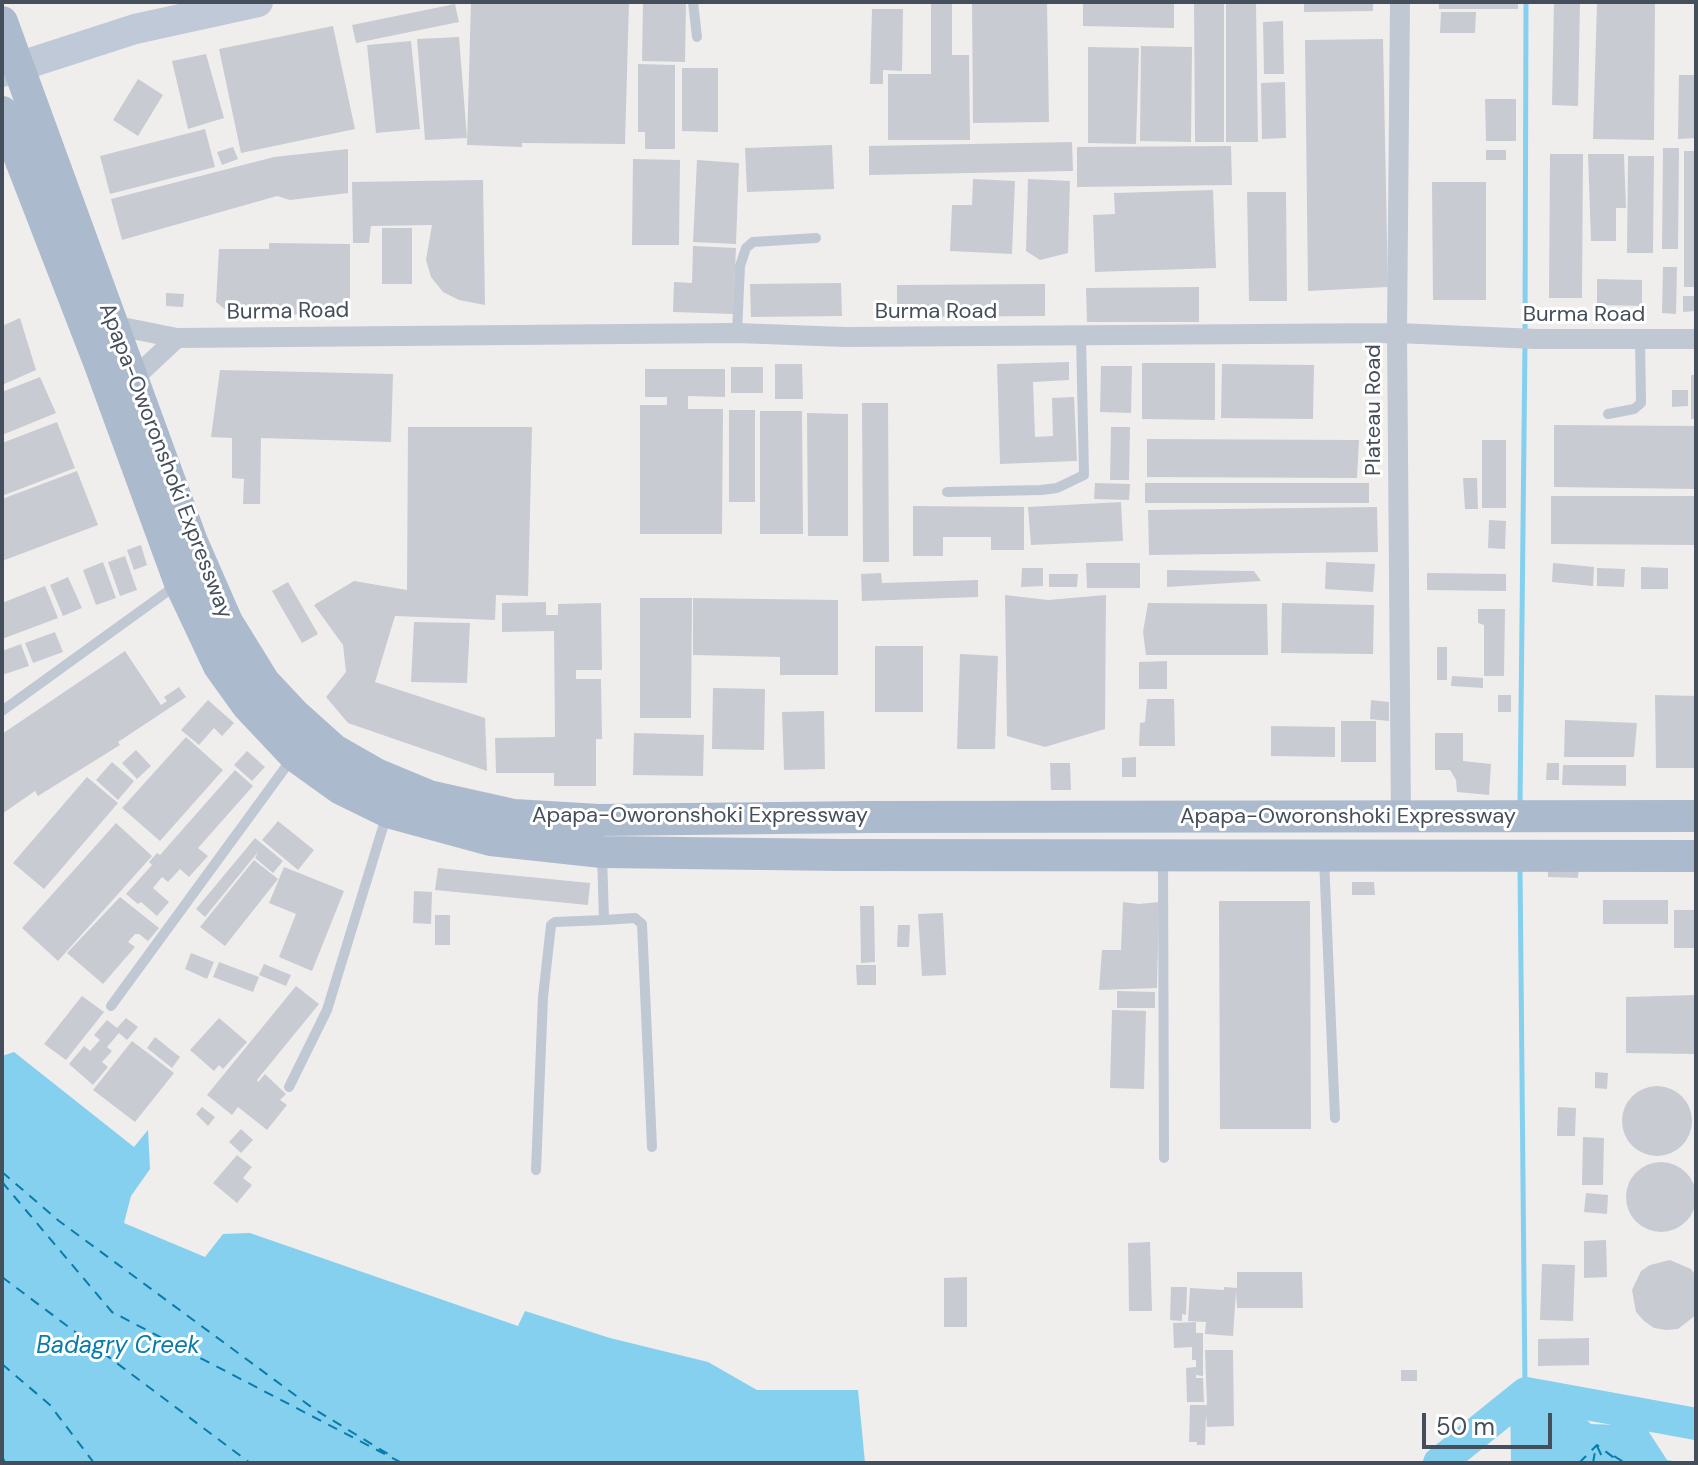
<!DOCTYPE html>
<style>
body{margin:0}
#map{position:relative;width:1698px;height:1465px;overflow:hidden;background:#f0eded;font-family:"DM Sans",sans-serif}
canvas{display:block}
.frame{position:absolute;inset:0;border:4px solid #454f5b;pointer-events:none}
.scale{position:absolute;left:1422px;top:1413px;width:130px;height:36px;box-sizing:border-box;border:4px solid #454f5b;border-top:0;padding-left:10px;font-size:24px;line-height:28px;white-space:nowrap;color:#454f5b;-webkit-text-stroke:6px #fff;paint-order:stroke}
</style>
<div id="map">
<canvas width="1698" height="1465"></canvas>
<div class="frame"></div>
<div class="scale">50 m</div>
</div>
<script>
const ctx = document.querySelector('canvas').getContext('2d');
ctx.lineJoin = 'round';
function fill(path, color) { ctx.fillStyle = color; ctx.fill(path, 'evenodd'); }
const shape = rows => new Path2D(rows.map(r => 'M' + r).join(''));
function stroke(path, color, width, dash) { ctx.strokeStyle = color; ctx.lineWidth = width; ctx.lineCap = dash ? 'butt' : 'round'; ctx.setLineDash(dash || []); ctx.stroke(path); }
function write(font, color, halo, rows, align = 'center') {
  ctx.font = font + ' "DM Sans",sans-serif'; ctx.lineWidth = 6; ctx.setLineDash([]); ctx.textBaseline = 'middle'; ctx.strokeStyle = halo; ctx.fillStyle = color; for (const [text, x, y, turn = 0] of rows) {
    ctx.save(); ctx.translate(x, y); ctx.rotate((+turn || 0) * Math.PI / 180); ctx.textAlign = isNaN(turn) ? turn : align; if (halo) ctx.strokeText(text, 0, 0); ctx.fillText(text, 0, 0); ctx.restore();
  }
}
fill(shape([
 [14,1052,134,1147,148,1130,150,1169,131,1196,124,1223,205,1257,223,1234,250,1233,518,1326,525,1311,610,1338,708,1362,757,1390,858,1390,865,1463,2,1463,2,1056],
 [1524,1385,1553,1388,1591,1424,1645,1426,1667,1460,1687,1463,1511,1463,1510,1390]
]), '#85d0ee');
stroke(shape([
 [1525,333,1526,2],
 [1520,805,1525,343],
 [1520,867,1525,1389]
]), '#85d0ee', 5);
stroke(shape([
 [1439,1463,1526,1393,1696,1424]
]), '#85d0ee', 32);
stroke(shape([
 [2,1172,59,1221,314,1409,388,1454],
 [2,1182,112,1312,402,1463],
 [2,1277,250,1463],
 [2,1364,50,1405,94,1463],
 [1597,1446,1605,1463],
 [2,1456,5,1463],
 [1614,1456,1625,1463],
 [1579,1463,1597,1445,1621,1463],
 [1593,1463,1596,1446]
]), '#087caa', 2, [10, 8]);
fill(shape([
 [471,2,629,2,625,144,522,143,522,147,467,145],
 [643,2,686,2,685,62,642,61],
 [931,2,952,2,952,55,969,55,970,140,888,140,888,74,931,74],
 [972,2,1047,2,1049,122,973,123],
 [1083,2,1174,2,1174,28,1083,26],
 [1194,2,1224,2,1224,142,1195,142],
 [1226,2,1256,2,1258,142,1226,142],
 [1304,2,1373,2,1373,11,1304,12],
 [1439,2,1518,2,1518,9,1439,9],
 [1554,2,1580,2,1578,106,1552,105],
 [1597,2,1655,2,1654,140,1593,139],
 [455,4,459,22,356,43,352,25],
 [872,9,903,9,902,71,883,70,883,84,870,84],
 [1441,12,1476,12,1475,33,1440,33],
 [1283,21,1284,74,1264,74,1263,22],
 [333,26,355,129,241,153,219,49],
 [459,37,467,138,425,140,417,39],
 [1383,39,1388,287,1308,291,1305,40],
 [411,41,420,129,376,133,367,45],
 [1141,46,1192,47,1191,142,1140,141],
 [1088,47,1139,48,1136,144,1088,143],
 [206,54,224,118,188,129,172,61],
 [638,64,675,65,675,149,645,149,645,132,638,132],
 [682,68,718,68,718,132,682,131],
 [1679,75,1696,75,1696,138,1678,139],
 [138,79,163,95,138,136,113,120],
 [1285,82,1286,138,1262,139,1261,83],
 [1485,99,1516,99,1516,141,1486,141],
 [205,129,215,167,110,194,100,156],
 [1072,142,1073,171,869,175,869,146],
 [832,145,834,189,747,192,745,148],
 [1231,146,1232,185,1077,187,1077,147],
 [233,147,238,159,222,165,217,152],
 [1663,148,1679,148,1678,249,1662,249],
 [348,149,348,193,290,200,277,196,122,240,111,199,274,157],
 [1486,150,1506,150,1506,160,1486,160],
 [1684,151,1696,151,1696,287,1684,287],
 [1550,154,1583,154,1582,298,1549,298],
 [1588,154,1624,154,1626,208,1616,208,1616,241,1591,241],
 [1628,156,1654,156,1653,253,1627,253],
 [633,159,680,160,679,245,632,245],
 [697,160,739,163,736,244,693,242],
 [973,179,1015,181,1012,254,950,251,952,205,972,205],
 [1028,179,1070,181,1068,253,1040,260,1026,251],
 [483,180,485,305,459,300,443,292,431,277,426,260,432,225,371,226,369,243,353,243,352,182],
 [1432,182,1486,182,1486,300,1433,300],
 [1213,190,1216,268,1095,272,1093,215,1115,214,1114,193],
 [1247,192,1286,192,1287,301,1249,301],
 [382,228,412,228,412,284,382,284],
 [269,243,350,244,350,314,232,315,216,302,219,249,269,249],
 [693,246,736,248,733,314,673,312,674,282,692,283],
 [1663,267,1677,267,1676,314,1662,313],
 [1597,279,1642,280,1642,306,1597,305],
 [841,283,842,316,751,317,750,284],
 [1045,284,1045,316,897,317,897,285],
 [1199,287,1199,322,1087,322,1086,288],
 [166,293,184,294,183,307,166,306],
 [1683,296,1696,296,1696,311,1683,312],
 [20,318,36,370,2,385,2,326],
 [1069,362,1069,380,1033,382,1035,437,1053,436,1052,398,1074,397,1077,461,1000,464,997,364],
 [1142,363,1215,363,1215,420,1142,419],
 [775,364,802,364,803,399,775,399],
 [1222,364,1314,365,1313,419,1221,418],
 [1101,366,1132,366,1131,413,1100,412],
 [731,367,763,367,763,393,731,393],
 [645,369,725,369,725,397,688,396,688,409,723,409,722,534,640,534,640,405,667,405,667,397,645,397],
 [220,370,393,374,391,442,261,438,260,504,243,504,244,479,232,478,232,438,211,437],
 [1691,375,1696,375,1696,419,1691,419],
 [40,377,56,413,2,435,2,392],
 [1672,390,1688,390,1688,406,1672,407],
 [862,403,888,403,889,562,863,562],
 [729,410,755,410,755,502,729,502],
 [760,411,802,411,803,534,760,534],
 [807,413,848,414,848,536,808,536],
 [57,422,75,468,2,496,2,443],
 [1554,425,1696,426,1696,489,1554,487],
 [408,427,532,427,528,596,496,595,495,620,395,616,375,682,485,718,487,771,348,723,326,697,346,672,343,645,314,605,354,581,407,590],
 [1111,427,1130,427,1129,480,1110,480],
 [1147,439,1359,440,1357,478,1147,477],
 [1482,440,1506,440,1506,508,1482,508],
 [77,471,98,525,2,561,2,499],
 [1463,478,1477,478,1478,509,1465,509],
 [1095,483,1130,484,1129,500,1094,499],
 [1145,483,1369,483,1369,503,1145,503],
 [1551,496,1696,496,1696,545,1551,544],
 [1121,502,1123,541,1031,545,1028,507],
 [913,506,1024,507,1024,550,991,550,991,537,943,537,943,556,913,556],
 [1377,507,1378,552,1149,555,1148,510],
 [1489,520,1506,521,1505,549,1488,548],
 [141,545,147,565,134,570,127,550],
 [125,556,137,590,120,596,108,562],
 [103,562,116,598,96,605,83,570],
 [1326,562,1375,564,1373,592,1325,589],
 [1086,563,1140,563,1140,588,1087,588],
 [1553,563,1594,567,1593,586,1552,582],
 [1641,567,1668,568,1668,589,1641,589],
 [1022,568,1043,568,1043,586,1021,587],
 [1597,568,1625,569,1624,587,1597,586],
 [1167,570,1254,571,1261,581,1167,587],
 [881,573,882,583,978,580,978,597,862,601,861,574],
 [1427,573,1506,574,1506,591,1427,590],
 [1049,574,1078,574,1077,587,1049,587],
 [68,577,82,608,63,616,50,585],
 [288,582,318,634,302,643,272,591],
 [45,586,58,618,2,639,2,603],
 [1005,595,1048,600,1106,595,1105,729,1045,747,1007,736],
 [640,598,692,598,691,718,640,718],
 [693,598,838,600,838,675,780,675,780,657,693,655],
 [546,602,546,615,558,615,558,604,601,603,602,670,576,670,576,679,601,679,602,739,596,739,596,786,554,786,554,773,496,773,495,738,555,737,554,631,502,632,502,603],
 [1148,603,1267,604,1268,655,1146,655,1143,632],
 [1282,603,1374,605,1373,654,1281,653],
 [1478,609,1505,609,1504,676,1484,676,1484,625,1478,623],
 [414,622,470,623,467,683,411,682],
 [55,632,63,652,33,663,25,643],
 [21,644,29,666,2,675,2,651],
 [875,646,923,646,923,712,875,712],
 [1437,647,1447,647,1447,680,1437,680],
 [125,651,161,705,167,701,164,697,179,687,186,697,118,742,120,745,38,796,35,791,2,814,2,734],
 [960,654,998,656,995,749,957,749],
 [1167,661,1167,689,1139,689,1139,662],
 [1452,676,1483,678,1483,688,1451,686],
 [713,688,765,689,764,750,712,749],
 [1498,695,1511,695,1511,712,1498,712],
 [1655,695,1696,696,1696,768,1656,768],
 [1147,699,1174,699,1175,746,1139,746,1140,723,1145,722],
 [208,700,234,723,222,736,214,728,199,745,181,730],
 [1371,700,1389,702,1389,721,1370,719],
 [824,711,825,769,784,770,782,712],
 [1565,720,1637,723,1634,757,1564,757],
 [1341,721,1376,721,1376,762,1341,762],
 [1271,726,1335,727,1335,757,1271,756],
 [634,733,704,735,703,776,633,775],
 [1435,733,1463,733,1463,761,1491,764,1489,795,1457,792,1456,780,1450,770,1435,770],
 [186,737,223,770,160,841,122,808],
 [136,750,151,766,137,779,122,763],
 [247,751,265,767,252,781,234,765],
 [1136,757,1136,777,1122,777,1122,758],
 [112,762,134,781,118,800,96,780],
 [1050,763,1070,763,1071,790,1051,790],
 [1547,763,1559,763,1559,780,1546,780],
 [1563,765,1626,765,1626,786,1562,785],
 [235,770,253,786,198,848,208,856,189,877,180,869,168,882,162,877,153,888,169,902,157,916,141,902,138,904,126,894,152,865,149,862,157,853,160,855],
 [87,777,118,803,44,889,13,863],
 [278,821,314,850,298,870,262,840],
 [116,823,152,856,58,961,22,928],
 [255,838,283,861,273,873,255,858,258,852,205,917,196,909],
 [254,860,278,879,225,946,200,927],
 [284,867,344,891,312,971,279,957,296,914,269,903],
 [1548,867,1579,867,1578,878,1548,877],
 [438,868,590,883,588,905,435,890],
 [1352,882,1374,882,1375,895,1352,895],
 [414,891,432,892,431,924,413,923],
 [120,897,159,928,148,941,139,934,135,934,128,942,135,947,103,984,67,953],
 [1603,900,1668,900,1668,924,1603,924],
 [1219,901,1310,901,1311,1129,1220,1129],
 [1123,902,1139,904,1159,902,1157,988,1099,990,1102,950,1121,950],
 [860,906,874,906,875,962,861,963],
 [1674,910,1696,910,1696,948,1674,948],
 [943,913,946,975,922,976,918,914],
 [435,915,450,915,450,945,435,945],
 [898,925,910,925,909,947,897,947],
 [191,953,214,962,207,979,185,969],
 [219,962,259,977,253,992,213,977],
 [264,964,291,975,286,986,259,975],
 [856,965,876,965,876,985,857,985],
 [296,986,319,1004,257,1080,258,1082,265,1074,286,1094,280,1100,287,1105,267,1130,238,1107,232,1115,207,1095],
 [1117,991,1155,992,1155,1008,1117,1008],
 [1696,995,1696,1054,1626,1053,1626,997],
 [82,996,104,1012,66,1060,44,1044],
 [1112,1010,1146,1011,1144,1089,1110,1088],
 [126,1018,138,1027,127,1040,119,1033,107,1047,112,1051,102,1062,108,1067,93,1085,69,1064,84,1046,90,1051,100,1040,94,1035,107,1020,117,1028],
 [219,1018,247,1042,223,1069,219,1065,214,1071,190,1050],
 [155,1037,180,1057,172,1068,147,1048],
 [132,1041,174,1073,135,1122,93,1090],
 [1595,1072,1608,1073,1607,1089,1595,1088],
 '1622 1121a35 35 0 1 1 70 0a35 35 0 1 1-70 0Z',
 [202,1107,215,1117,208,1126,196,1114],
 [1558,1107,1576,1108,1575,1136,1557,1136],
 [241,1129,253,1140,241,1153,229,1142],
 [1583,1137,1604,1138,1603,1185,1582,1185],
 [237,1155,252,1167,243,1178,252,1185,237,1203,213,1183],
 '1626 1197a35 35 0 1 1 70 0a35 35 0 1 1-70 0Z',
 [1586,1193,1608,1195,1607,1214,1584,1212],
 [1606,1240,1607,1277,1584,1278,1584,1241],
 [1150,1242,1152,1311,1129,1311,1128,1243],
 [1670,1260,1691,1269,1696,1276,1696,1315,1678,1329,1666,1330,1654,1328,1644,1321,1636,1312,1632,1290,1641,1271,1650,1265],
 [1542,1264,1575,1265,1573,1321,1540,1320],
 [1237,1272,1302,1272,1303,1308,1237,1308,1236,1291,1233,1336,1205,1334,1206,1322,1188,1321,1190,1288,1224,1290,1224,1287,1237,1288],
 [967,1277,967,1327,944,1327,944,1278],
 [1171,1287,1187,1287,1186,1315,1182,1314,1182,1321,1170,1320],
 [1196,1322,1196,1333,1203,1333,1203,1376,1196,1375,1196,1378,1203,1378,1204,1402,1187,1402,1186,1368,1196,1367,1196,1360,1192,1360,1192,1347,1174,1348,1173,1323],
 [1589,1338,1589,1365,1538,1366,1538,1339],
 [1205,1350,1233,1350,1234,1426,1207,1427,1206,1414,1205,1445,1197,1445,1197,1442,1189,1442,1190,1405,1207,1405],
 [1401,1370,1417,1370,1417,1381,1401,1381]
]), '#c9cbd3');
stroke(shape([
 [693,2,697,37],
 [737,333,740,266,746,248,753,242,816,238],
 [1608,414,1634,409,1641,403,1640,339],
 [947,492,1041,490,1057,488,1084,475,1081,335],
 [2,711,175,586],
 [602,854,604,920,635,918,642,924,652,1147],
 [1324,858,1335,1118],
 [1163,860,1164,1158],
 [111,1006,293,757],
 [289,1087,327,1010,387,814],
 [536,1170,543,997,551,925,555,922,604,920]
]), '#c0c8d3', 10);
stroke(shape([
 [1400,2,1397,333,1401,818],
 [112,325,177,338,737,333,845,337,1397,333,1536,339,1696,339],
 [132,380,177,338]
]), '#c0c8d3', 20);
stroke(shape([
 [2,72,135,29,258,2]
]), '#bfc9d7', 30);
stroke(shape([
 [2,22,192,542,227,622,264,682,295,715,334,750,376,774,429,796,514,815,599,820,867,817,1696,816],
 [2,112,99,362,180,583,219,666,247,705,295,756,341,789,388,812,491,840,602,852,842,855,1696,856]
]), '#acbacd', 32);
write('22px', '#454f5b', '#fff', [
 ["Burma Road",288,312,-1],
 ["Burma Road",936,312],
 ["Burma Road",1584,315],
 ["Plateau Road",1374,410,-90],
 ["Apapa-Oworonshoki Expressway",165,461,69],
 ["Apapa-Oworonshoki Expressway",700,816],
 ["Apapa-Oworonshoki Expressway",1348,817]
]);
write('italic 24px', '#087caa', '#fff', [
 ["Badagry Creek",118,1347]
]);
</script>
